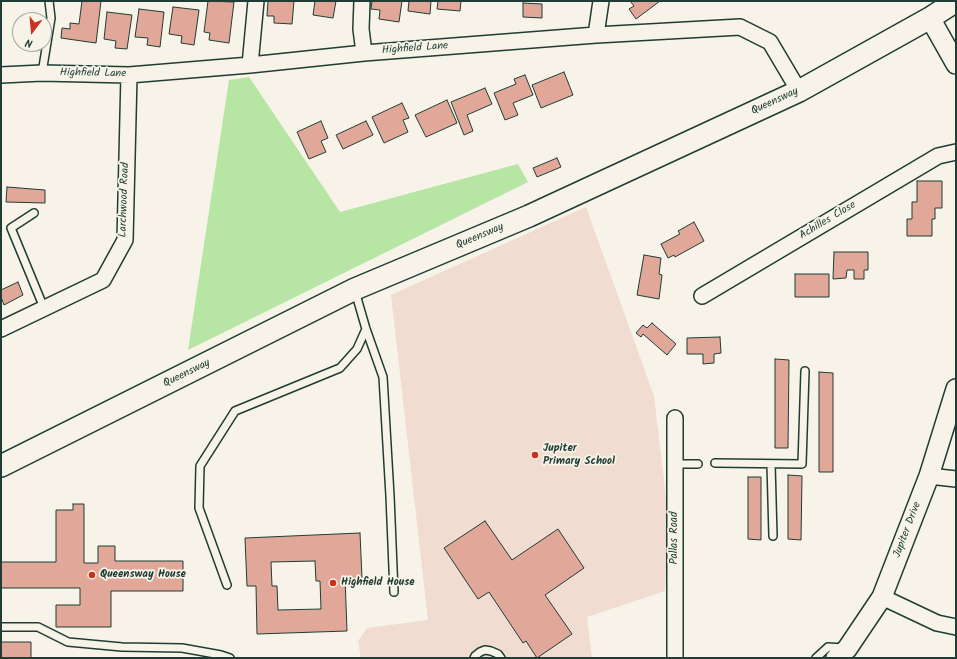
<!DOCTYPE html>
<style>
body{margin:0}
#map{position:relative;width:957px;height:659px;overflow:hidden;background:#f7f3e8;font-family:Kalam,sans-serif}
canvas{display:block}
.frame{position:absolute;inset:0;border:2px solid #1f3d34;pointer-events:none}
.north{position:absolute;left:12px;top:12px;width:40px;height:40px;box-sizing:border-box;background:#f7f3e8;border:1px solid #a1aaa0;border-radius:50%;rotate:196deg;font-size:11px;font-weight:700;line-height:16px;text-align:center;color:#1f3d34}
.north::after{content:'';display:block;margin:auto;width:14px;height:18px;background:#c8321e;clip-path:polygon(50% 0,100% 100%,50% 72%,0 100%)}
</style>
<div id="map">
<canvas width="957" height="659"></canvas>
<div class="frame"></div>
<div class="north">N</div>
</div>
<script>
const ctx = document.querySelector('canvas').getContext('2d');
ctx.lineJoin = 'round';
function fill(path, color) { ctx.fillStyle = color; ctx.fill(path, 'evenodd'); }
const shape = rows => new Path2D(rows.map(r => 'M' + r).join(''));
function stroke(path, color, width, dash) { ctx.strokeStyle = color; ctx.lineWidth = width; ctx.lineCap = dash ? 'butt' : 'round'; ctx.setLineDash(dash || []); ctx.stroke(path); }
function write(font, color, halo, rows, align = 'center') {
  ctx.font = font + ' Kalam,sans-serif'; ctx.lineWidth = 3.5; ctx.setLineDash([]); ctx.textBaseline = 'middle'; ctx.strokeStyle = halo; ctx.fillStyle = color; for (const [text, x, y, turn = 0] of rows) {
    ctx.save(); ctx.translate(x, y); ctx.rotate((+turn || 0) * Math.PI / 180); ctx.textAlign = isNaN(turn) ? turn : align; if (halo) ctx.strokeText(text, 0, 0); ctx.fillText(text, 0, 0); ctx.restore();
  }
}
fill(shape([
 [586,207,654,396,668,514,665,591,587,617,592,658,361,658,358,641,367,628,428,620,391,295]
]), '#f0dcd1');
fill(shape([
 [249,77,340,212,518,164,528,182,188,350,229,80]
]), '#b6e5a4');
const building = shape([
 [82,1,101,1,96,43,61,38,62,28,70,29,70,23,79,24,82,1],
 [208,1,234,2,229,43,209,40,210,33,204,32,208,1],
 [268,1,294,1,292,24,274,23,274,16,267,16,268,1],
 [315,1,336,1,333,18,313,15,315,1],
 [372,1,402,1,399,22,379,19,380,10,371,9,372,1],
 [409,1,431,1,430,14,408,11,409,1],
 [438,1,461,1,460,11,437,9,438,1],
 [630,1,660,1,636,19,629,9,634,6,630,1],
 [523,3,542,4,542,18,523,17,523,3],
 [173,7,199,10,194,45,181,43,182,36,169,34,173,7],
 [139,9,164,12,160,47,147,45,148,38,135,37,139,9],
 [107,12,132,15,127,49,115,48,116,41,104,39,107,12],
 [564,72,573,95,541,108,532,85,564,72],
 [525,75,533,95,513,103,518,115,505,120,494,93,516,84,514,79,525,75],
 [485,88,492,104,467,115,473,131,464,135,451,102,485,88],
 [447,100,457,123,426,137,415,115,447,100],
 [402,103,409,118,403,120,408,132,384,143,372,117,402,103],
 [321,121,328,138,321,141,326,152,309,159,297,132,321,121],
 [366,121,373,135,343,149,336,135,366,121],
 [557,158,561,167,537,177,533,168,557,158],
 [917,181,942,181,942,208,935,208,935,219,932,219,932,236,907,236,907,219,912,219,912,202,917,202,917,181],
 [7,187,45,190,45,203,6,202,7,187],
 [694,222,704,241,675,257,674,255,668,258,661,244,680,234,678,231,694,222],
 [834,252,868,252,868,270,864,270,864,279,854,279,854,270,847,270,846,278,833,279,834,252],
 [644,255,661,258,659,274,662,275,659,299,637,295,644,255],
 [795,274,829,274,829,297,795,297,795,274],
 [18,282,23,295,4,305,1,297,1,290,18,282],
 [652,323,676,344,667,355,643,334,641,337,636,333,643,325,647,328,652,323],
 [720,337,721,353,714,354,714,363,703,364,703,354,687,354,687,338,720,337],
 [775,359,789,360,788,448,775,448,775,359],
 [819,372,833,373,833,472,819,472,819,372],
 [788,475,802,476,801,540,788,539,788,475],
 [748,477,761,477,761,540,748,539,748,477],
 [73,504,84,504,84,563,98,563,98,546,115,546,115,561,183,561,183,591,111,591,111,627,56,627,56,605,80,605,80,588,1,588,1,562,56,562,56,510,73,510,73,504],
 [485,521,512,560,558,529,584,568,545,595,572,634,537,658,526,641,523,643,489,592,478,599,444,548,485,521],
 [360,533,362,578,345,578,347,631,257,634,256,586,247,586,245,538,360,533],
 [315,561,316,581,320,581,321,609,278,610,277,586,272,586,271,562,315,561],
 [1,642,31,642,31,658,1,658,1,642]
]);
fill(building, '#e1a89a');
stroke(building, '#1f3d34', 1);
const service = shape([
 [42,73,51,18,49,1],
 [34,213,11,228,44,308],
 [355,291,366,329,383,377,390,496,394,592],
 [715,463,802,464,805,371],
 [675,464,698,464],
 [771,464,773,536],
 [227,585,199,508,200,466,235,411,340,368,357,349,366,329],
 [1,627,38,627,68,642,122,647,182,648,221,655,230,658],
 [474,658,475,656,480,652,485,650,491,651,498,654,501,658],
 [816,658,828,647,843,648]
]);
const minor = shape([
 [362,1,361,29,364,53],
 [596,35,601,1],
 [250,65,256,1],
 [1,75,42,73,129,75,250,65,364,53,596,35,740,27,770,42,799,91],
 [702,296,938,156,956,152],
 [1,329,103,280,125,240,129,75],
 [675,418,675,658],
 [929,476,956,479],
 [882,597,937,623,956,627]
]);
const tertiary = shape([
 [930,18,956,64],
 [836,658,847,649,882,597,929,476,956,389]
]);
const secondary = shape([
 [1,466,355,289,529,216,799,91,930,18,956,1]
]);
stroke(service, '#1f3d34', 10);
stroke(minor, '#1f3d34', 18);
stroke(tertiary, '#1f3d34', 22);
stroke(secondary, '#1f3d34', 24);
stroke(service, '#f7f3e8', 7);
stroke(minor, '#f7f3e8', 15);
stroke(tertiary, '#f7f3e8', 19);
stroke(secondary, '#f7f3e8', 21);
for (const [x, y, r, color] of [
 [535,455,4,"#c8321e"],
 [92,575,4,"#c8321e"],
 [333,583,4,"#c8321e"]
]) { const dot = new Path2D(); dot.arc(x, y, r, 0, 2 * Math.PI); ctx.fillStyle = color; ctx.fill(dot); stroke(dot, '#f7f3e8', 1.5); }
write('11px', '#1f3d34', '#f7f3e8', [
 ["Highfield Lane",415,49,-4],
 ["Highfield Lane",93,74,1],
 ["Queensway",775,102,-25],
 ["Larchwood Road",125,200,-88],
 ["Achilles Close",828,221,-31],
 ["Queensway",480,237,-23],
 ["Queensway",187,374,-26],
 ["Jupiter Drive",908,530,-69],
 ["Pallas Road",675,538,-90]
]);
write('bold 11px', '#1f3d34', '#f7f3e8', [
 ["Jupiter",543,449],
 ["Primary School",543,462],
 ["Queensway House",100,575],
 ["Highfield House",341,583]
], 'left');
</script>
